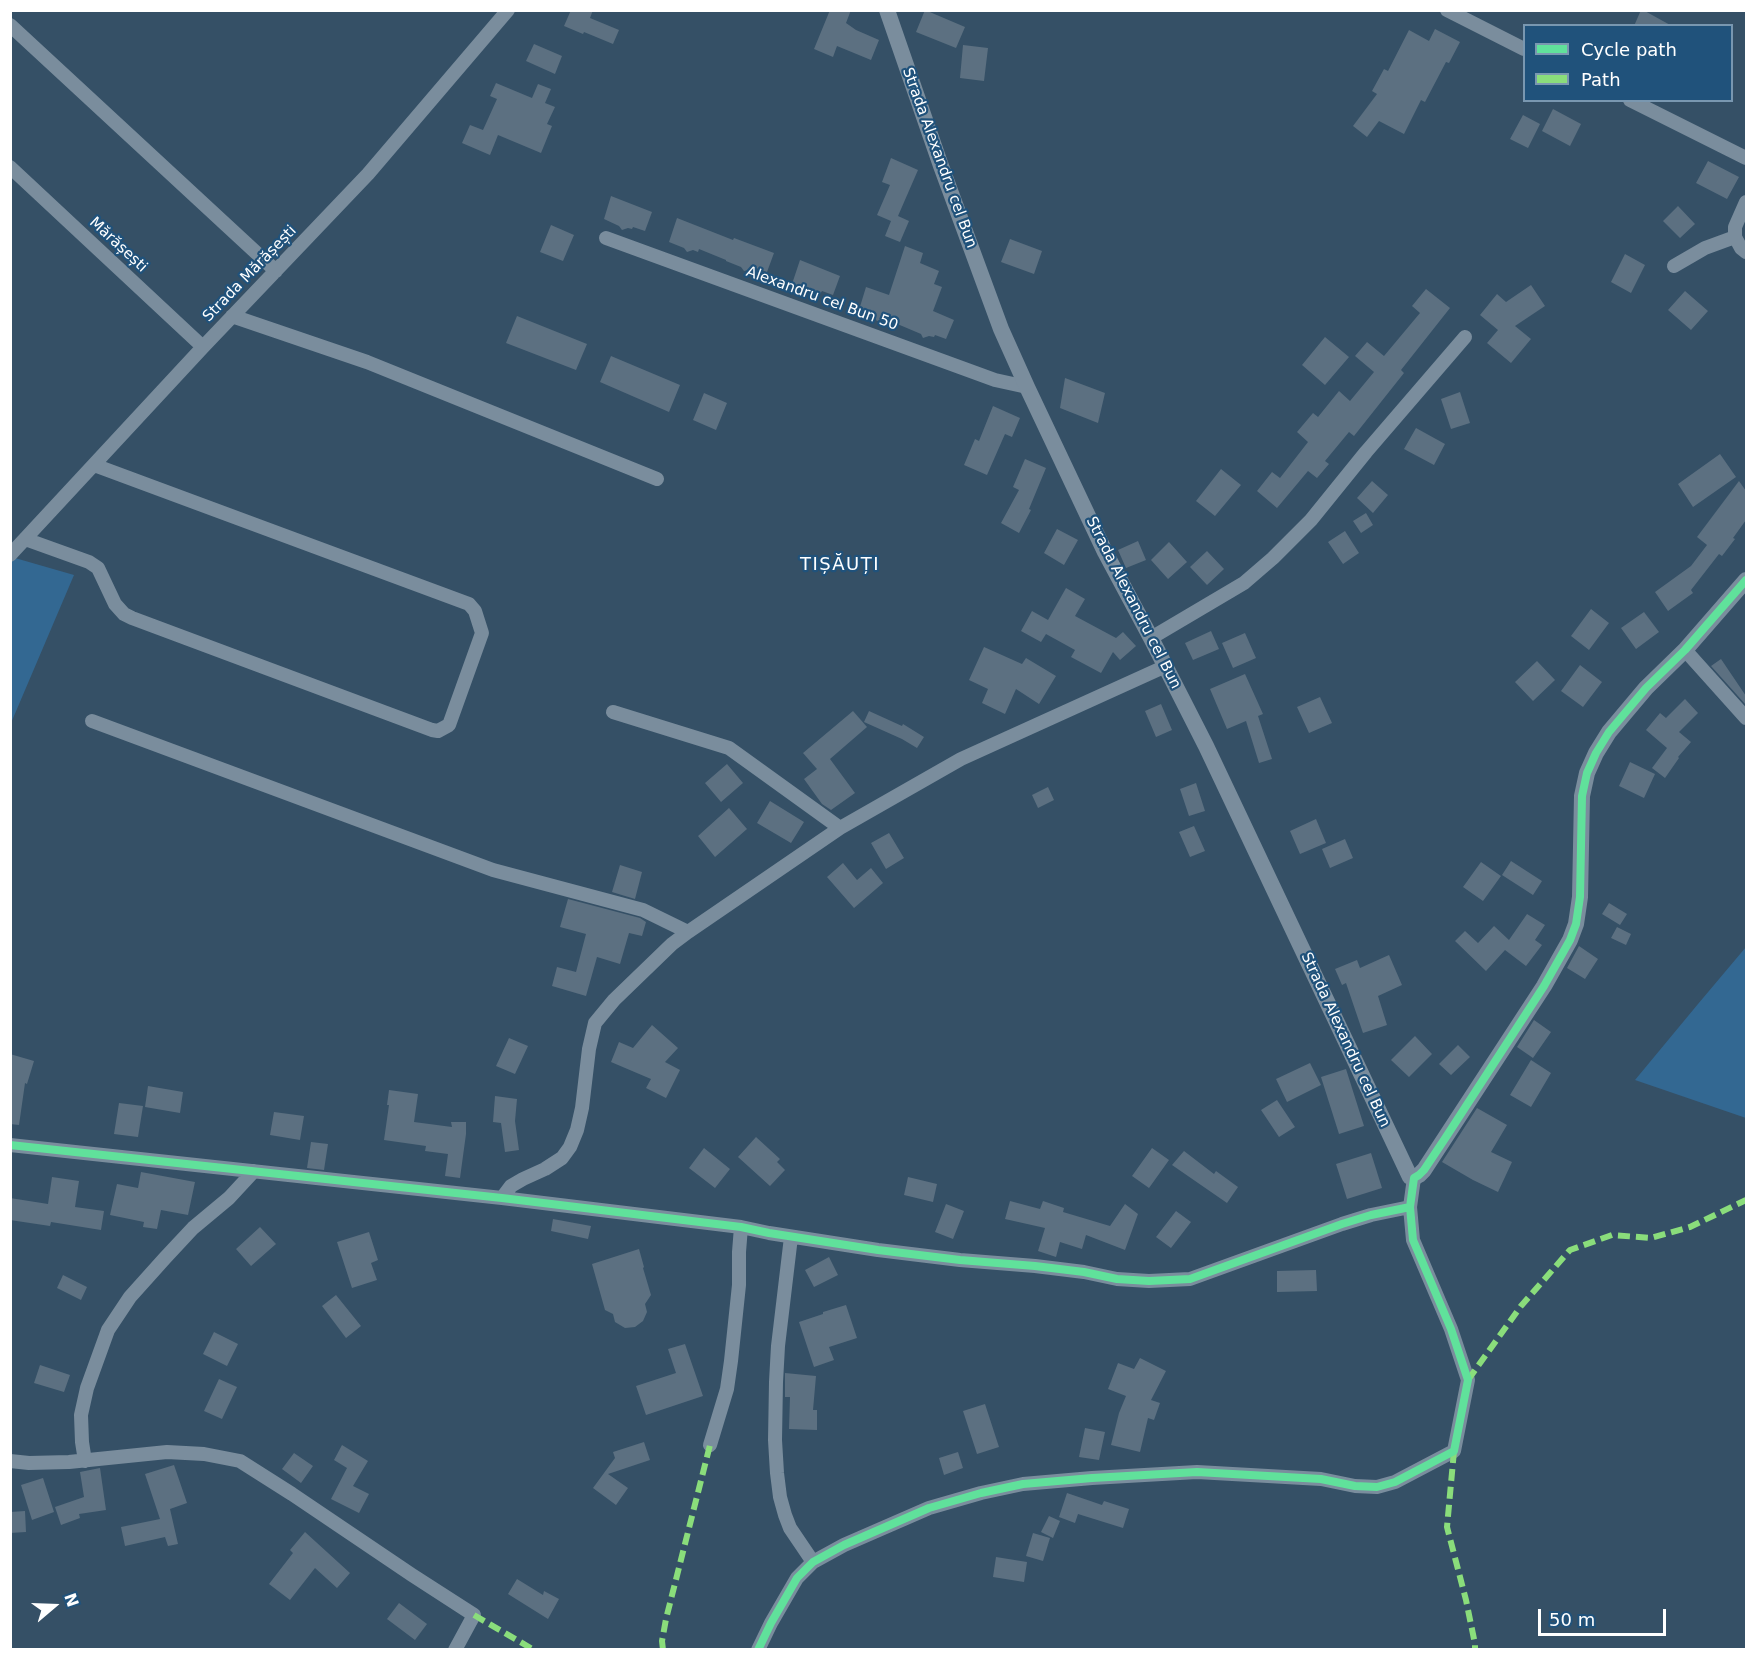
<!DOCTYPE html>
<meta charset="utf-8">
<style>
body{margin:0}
#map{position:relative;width:1757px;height:1660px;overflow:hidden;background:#355066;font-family:"DejaVu Sans",sans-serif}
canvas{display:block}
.frame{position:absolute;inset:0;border:12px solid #fff;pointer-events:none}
.legend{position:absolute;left:1523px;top:24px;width:210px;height:78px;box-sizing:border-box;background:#20527b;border:2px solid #7997b0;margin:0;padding:8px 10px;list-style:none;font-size:18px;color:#fff}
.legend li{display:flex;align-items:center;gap:12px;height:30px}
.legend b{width:30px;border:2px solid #7997b0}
.north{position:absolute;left:24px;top:1576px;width:60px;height:60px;-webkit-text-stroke:4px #20527b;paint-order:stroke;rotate:71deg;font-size:16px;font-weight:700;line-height:24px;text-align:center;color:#fff}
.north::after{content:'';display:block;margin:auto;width:21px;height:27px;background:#fff;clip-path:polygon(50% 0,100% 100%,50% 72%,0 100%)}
.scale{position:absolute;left:1538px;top:1609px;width:128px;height:27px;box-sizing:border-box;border:3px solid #fff;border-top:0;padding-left:8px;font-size:18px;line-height:21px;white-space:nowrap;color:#fff;-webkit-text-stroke:4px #20527b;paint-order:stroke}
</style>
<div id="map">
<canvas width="1757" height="1660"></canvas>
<div class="frame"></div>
<ul class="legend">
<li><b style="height:8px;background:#60e19b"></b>Cycle path</li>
<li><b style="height:8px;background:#8add7b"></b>Path</li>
</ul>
<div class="north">N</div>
<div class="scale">50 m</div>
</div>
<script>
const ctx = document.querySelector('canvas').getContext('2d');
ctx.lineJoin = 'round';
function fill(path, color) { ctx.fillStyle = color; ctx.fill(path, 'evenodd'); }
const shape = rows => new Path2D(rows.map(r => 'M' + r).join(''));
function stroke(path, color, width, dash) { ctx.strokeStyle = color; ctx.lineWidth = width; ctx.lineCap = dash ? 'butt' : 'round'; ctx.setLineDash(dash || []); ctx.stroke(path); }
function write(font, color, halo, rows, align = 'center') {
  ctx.font = font + ' "DejaVu Sans",sans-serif'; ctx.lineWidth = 4.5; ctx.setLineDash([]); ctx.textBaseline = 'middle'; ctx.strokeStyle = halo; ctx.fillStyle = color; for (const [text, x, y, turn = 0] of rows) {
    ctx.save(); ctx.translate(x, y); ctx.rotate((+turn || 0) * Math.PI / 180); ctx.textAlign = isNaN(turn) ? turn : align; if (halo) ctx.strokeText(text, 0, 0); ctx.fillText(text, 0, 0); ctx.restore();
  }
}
fill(shape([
 [15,558,74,575,11,723,10,562],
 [1746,947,1746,1118,1635,1080,1698,1004]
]), '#336892');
fill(shape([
 [571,10,593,10,590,18,619,30,613,44,584,32,583,34,564,26],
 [830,10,851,10,846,23,856,30,879,40,871,60,837,46,833,57,814,49],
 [925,10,965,27,956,48,916,32],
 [1641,10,1643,10,1672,26,1634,26],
 [1435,29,1460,42,1449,63,1446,62,1425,102,1421,100,1404,134,1379,121,1367,137,1353,126,1377,94,1372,91,1384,69,1388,71,1409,30,1429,41],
 [534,44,562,56,555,74,526,61],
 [963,45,988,48,984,81,960,78],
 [496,83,532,98,538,84,551,89,545,103,555,107,547,124,552,126,541,153,498,135,490,155,462,143,470,125,483,130,497,99,490,96],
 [1553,109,1581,124,1570,146,1542,131],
 [1523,115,1540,124,1528,148,1510,139],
 [891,158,918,170,898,216,909,221,900,242,885,236,891,221,877,215,890,185,882,182],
 [1708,161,1739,177,1727,199,1696,183],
 [611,196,652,212,645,231,633,227,632,229,628,228,622,230,619,226,604,219],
 [1678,206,1695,224,1680,238,1663,221],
 [677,218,733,240,734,238,774,253,767,272,756,268,754,271,749,270,744,271,741,267,726,261,726,260,699,249,698,252,693,250,687,252,684,248,669,242],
 [551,225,574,235,563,261,540,252],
 [1010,239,1042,251,1034,274,1001,262],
 [905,246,923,253,920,263,939,271,934,284,942,287,933,311,954,320,946,339,935,335,934,337,929,336,923,338,921,334,895,323,882,319,877,321,874,317,859,310,866,287,889,295],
 [1625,254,1645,265,1631,293,1611,282],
 [800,260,840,276,833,295,822,291,820,294,816,292,810,294,807,290,792,284],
 [1531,285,1545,306,1515,326,1531,339,1511,363,1487,343,1498,330,1480,315,1497,294,1506,302],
 [1426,289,1450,308,1401,370,1404,373,1354,436,1349,432,1325,461,1329,464,1317,478,1308,471,1277,508,1257,491,1272,472,1280,478,1308,442,1297,432,1313,413,1318,417,1339,391,1350,401,1374,372,1355,356,1367,342,1384,356,1420,313,1412,306],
 [1685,291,1708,311,1691,330,1668,310],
 [517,316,587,344,576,370,506,343],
 [1325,337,1349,357,1325,385,1302,365],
 [611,356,680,385,669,412,600,382],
 [1065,378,1105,393,1098,423,1060,408],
 [1460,392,1470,423,1451,429,1441,399],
 [704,393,727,403,716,430,693,420],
 [993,406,1020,418,1012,437,1005,434,987,475,964,465,975,439,979,441],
 [1416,428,1445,444,1434,465,1404,449],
 [1720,454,1736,477,1693,507,1678,484],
 [1025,459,1046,468,1029,509,1031,510,1019,533,1001,523,1019,490,1013,487],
 [1221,469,1241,485,1215,516,1196,501],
 [1372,481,1388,495,1373,513,1357,498],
 [1739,481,1746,491,1746,520,1733,538,1735,539,1722,556,1719,554,1691,590,1693,593,1668,611,1655,592,1691,566,1707,545,1697,537],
 [1366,513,1373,525,1361,533,1353,521],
 [1057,529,1078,540,1064,565,1044,553],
 [1345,531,1359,553,1343,564,1328,542],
 [1138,541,1146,560,1126,568,1118,550],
 [1169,542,1187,562,1168,579,1151,560],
 [1207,551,1224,569,1207,585,1190,567],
 [1066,588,1085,599,1075,616,1116,638,1123,632,1136,646,1120,660,1113,652,1101,673,1071,657,1075,650,1046,634,1041,642,1021,631,1032,611,1048,620],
 [1591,609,1609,623,1589,650,1571,636],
 [1644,612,1659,632,1636,649,1621,628],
 [1211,631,1219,649,1193,660,1185,643],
 [1245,633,1256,658,1233,668,1222,643],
 [984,647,1022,664,1026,658,1056,676,1039,704,1016,689,1005,714,982,703,988,689,969,680],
 [1721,659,1746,696,1746,705,1711,666],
 [1537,661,1555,680,1533,701,1515,682],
 [1580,665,1602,682,1583,707,1561,691],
 [1245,674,1263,714,1258,716,1272,759,1259,763,1246,721,1227,729,1210,689],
 [1320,697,1332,723,1309,733,1297,707],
 [1685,699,1698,713,1679,732,1691,742,1678,757,1679,758,1665,778,1652,768,1667,748,1646,730,1660,713,1666,718],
 [1161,704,1172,730,1156,737,1145,711],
 [853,711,867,727,830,759,855,793,831,810,822,804,804,779,817,769,803,753],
 [869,711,902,726,903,724,924,737,917,748,902,739,864,722],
 [1630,762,1655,774,1644,798,1619,786],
 [727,764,743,783,721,802,705,783],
 [1196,783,1205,811,1189,816,1180,789],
 [1048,787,1054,800,1038,808,1032,795],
 [770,801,804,822,791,843,757,823],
 [729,808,747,829,715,857,698,836],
 [1316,819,1326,843,1300,854,1290,831],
 [1194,826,1205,851,1190,857,1179,832],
 [889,833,904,858,886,869,871,843],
 [1345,839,1353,858,1330,868,1322,849],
 [1511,861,1542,881,1533,895,1502,875],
 [1481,862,1501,876,1483,901,1463,887],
 [843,863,857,880,871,868,883,883,854,908,827,877],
 [620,865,642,872,635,899,612,892],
 [568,899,640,918,646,922,642,936,629,933,620,964,597,957,586,996,552,986,557,967,576,972,586,934,560,927],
 [1609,903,1627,914,1620,925,1602,914],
 [1527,914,1545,925,1535,940,1542,945,1526,966,1505,950,1486,971,1455,941,1465,931,1478,943,1494,926,1509,940],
 [1617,927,1631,934,1626,945,1611,938],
 [1579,946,1598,959,1585,979,1567,968],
 [1389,955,1402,985,1378,996,1387,1025,1363,1033,1346,983,1342,985,1335,969,1357,960,1360,968],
 [1534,1020,1551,1032,1533,1058,1517,1047],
 [652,1025,678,1048,665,1062,680,1070,666,1098,646,1088,651,1079,611,1062,619,1042,633,1048],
 [1415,1036,1432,1054,1409,1077,1391,1060],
 [509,1038,528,1046,515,1074,496,1066],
 [1458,1045,1470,1057,1451,1075,1439,1064],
 [10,1054,34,1061,27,1084,25,1083,19,1125,10,1124],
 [1531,1060,1551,1073,1531,1107,1510,1095],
 [1310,1063,1321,1085,1287,1102,1276,1079],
 [1346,1069,1364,1126,1339,1134,1321,1077],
 [148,1086,183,1092,180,1113,145,1107],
 [389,1090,418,1094,414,1122,452,1127,451,1122,466,1122,466,1134,460,1178,445,1176,448,1154,425,1151,426,1146,384,1140,389,1105,387,1105],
 [495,1096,517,1099,515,1121,519,1150,505,1152,501,1123,493,1122],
 [1277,1100,1295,1127,1279,1137,1261,1110],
 [119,1103,143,1106,138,1137,114,1134],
 [1477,1108,1507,1125,1491,1152,1512,1162,1498,1192,1473,1180,1442,1162],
 [274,1112,304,1116,300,1140,270,1135],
 [756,1137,780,1159,777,1162,785,1170,770,1186,738,1157],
 [311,1142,328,1144,324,1170,307,1168],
 [704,1148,730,1169,715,1188,689,1168],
 [1152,1148,1169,1160,1149,1188,1132,1176],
 [1184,1151,1214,1174,1216,1171,1238,1187,1227,1203,1172,1165],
 [1371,1153,1382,1188,1347,1199,1336,1164],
 [141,1172,195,1182,188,1215,161,1210,157,1229,143,1227,144,1222,110,1215,117,1184,138,1188],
 [52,1177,79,1181,75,1207,104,1211,101,1230,51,1222,50,1226,10,1220,10,1198,48,1204],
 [908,1177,937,1184,933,1202,904,1195],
 [1010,1201,1040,1209,1043,1201,1064,1208,1063,1212,1110,1226,1125,1204,1138,1214,1125,1250,1086,1235,1082,1249,1060,1242,1056,1257,1038,1251,1045,1228,1005,1219],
 [946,1204,964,1211,953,1239,935,1232],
 [1176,1211,1191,1222,1171,1248,1156,1237],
 [553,1219,591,1226,588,1239,551,1231],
 [260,1227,276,1244,251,1266,236,1249],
 [369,1232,378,1260,371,1263,377,1280,352,1288,337,1242],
 [639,1249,644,1267,643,1268,651,1295,645,1304,647,1312,643,1321,635,1327,625,1328,615,1322,613,1314,605,1310,592,1264],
 [829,1257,838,1275,814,1287,805,1270],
 [1316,1270,1317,1291,1277,1292,1277,1271],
 [63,1275,87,1287,81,1300,57,1288],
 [336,1295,361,1326,346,1338,322,1306],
 [846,1305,857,1338,829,1347,834,1360,814,1367,799,1322,823,1314,823,1312],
 [214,1332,238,1344,227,1366,203,1354],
 [685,1344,703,1396,646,1415,636,1386,676,1373,668,1349],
 [1140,1358,1166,1371,1151,1400,1160,1403,1154,1420,1148,1418,1140,1452,1111,1445,1119,1413,1126,1396,1108,1389,1118,1363,1134,1369],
 [40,1365,70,1375,64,1392,34,1383],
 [785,1373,816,1376,813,1410,817,1410,817,1430,789,1429,790,1397,785,1397],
 [219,1379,237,1387,222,1419,204,1411],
 [985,1404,999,1447,977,1454,963,1411],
 [1085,1428,1105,1432,1099,1460,1079,1457],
 [644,1442,650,1460,608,1474,628,1488,616,1505,593,1488,615,1458,613,1452],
 [342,1445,368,1461,353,1486,369,1494,359,1513,331,1499,347,1468,334,1460],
 [958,1452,963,1468,944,1475,939,1458],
 [294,1453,313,1466,301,1483,282,1469],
 [174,1465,187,1503,170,1509,178,1544,168,1546,165,1537,125,1546,121,1527,160,1519,145,1474],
 [100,1468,106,1510,79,1514,80,1518,61,1525,55,1507,84,1497,80,1472],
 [43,1478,54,1512,32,1520,21,1485],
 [1067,1493,1102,1505,1104,1501,1129,1509,1123,1528,1078,1514,1075,1523,1059,1517],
 [25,1511,26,1532,10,1533,10,1512],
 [1049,1516,1060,1521,1053,1538,1041,1532],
 [305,1532,350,1573,337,1588,315,1568,290,1600,269,1584,293,1553,290,1550],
 [1033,1533,1050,1538,1043,1561,1026,1556],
 [996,1557,1027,1562,1024,1582,993,1577],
 [517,1579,543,1595,544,1591,559,1599,548,1619,508,1594],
 [399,1603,427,1624,415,1640,387,1619]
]), '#5c7081');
stroke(shape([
 [1447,10,1524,49],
 [10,25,276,271],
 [1630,100,1746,158],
 [10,167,203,347],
 [1746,202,1735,227,1735,237,1741,248,1746,252],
 [606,238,995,380,1027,387],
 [1674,266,1705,248,1735,237],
 [232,316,367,362,657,479],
 [25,539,89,562,98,568,115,604,124,614,132,618,432,730,438,731,449,725,482,633,475,611,469,604,94,465],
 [10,555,203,347,368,174,508,10],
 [1151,638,1244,583,1273,558,1311,520,1366,452,1465,337],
 [1685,650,1746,718],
 [613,712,729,748,840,828],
 [92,721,493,870,643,910,688,932],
 [10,1145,502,1198,741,1227,769,1233,878,1250,960,1260,1035,1266,1084,1272,1117,1279,1149,1281,1190,1279,1342,1224,1371,1215,1410,1207],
 [502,1198,511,1186,523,1179,545,1169,562,1158,570,1147,577,1130,582,1108,589,1049,595,1023,614,1000,672,944,688,932,840,828,961,759,1166,666],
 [791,1237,778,1346,776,1382,775,1440,777,1473,780,1497,785,1515,790,1528,813,1562],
 [710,1445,727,1389,731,1361,739,1285,739,1252,741,1227],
 [10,1461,29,1463,69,1462,167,1452,204,1454,240,1461,292,1494,412,1575,474,1615,455,1650],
 [85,1461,82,1442,81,1415,87,1388,108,1330,130,1297,165,1258,193,1228,229,1198,254,1171],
 [758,1650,771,1623,797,1578,813,1562,844,1545,929,1508,981,1493,1023,1484,1092,1478,1197,1472,1321,1479,1355,1486,1377,1487,1395,1482,1454,1451,1468,1380,1451,1329,1413,1240,1410,1207,1414,1178]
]), '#7a8d9d', 14);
stroke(shape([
 [887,10,941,166,1001,329,1027,387,1105,552,1151,638,1206,746,1410,1177,1414,1178,1419,1175,1424,1170,1544,986,1570,940,1576,924,1580,897,1582,796,1587,773,1596,753,1609,732,1646,688,1685,650,1746,580]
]), '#7a8d9d', 16);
stroke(shape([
 [1468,1380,1521,1306,1570,1250,1612,1235,1651,1238,1690,1227,1746,1200],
 [1454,1451,1447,1527,1466,1600,1475,1644,1475,1650],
 [474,1615,534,1650],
 [663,1650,662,1641,666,1619,710,1445]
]), '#8add7b', 6, [12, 6]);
stroke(shape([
 [10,1145,502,1198,741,1227,769,1233,878,1250,960,1260,1035,1266,1084,1272,1117,1279,1149,1281,1190,1279,1342,1224,1371,1215,1410,1207],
 [758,1650,771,1623,797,1578,813,1562,844,1545,929,1508,981,1493,1023,1484,1092,1478,1197,1472,1321,1479,1355,1486,1377,1487,1395,1482,1454,1451,1468,1380,1451,1329,1413,1240,1410,1207,1414,1178,1419,1175,1424,1170,1446,1137,1544,986,1570,940,1576,924,1580,897,1582,796,1587,773,1596,753,1609,732,1646,688,1685,650,1746,580]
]), '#60e19b', 8);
write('15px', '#fff', '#20527b', [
 ["Strada Alexandru cel Bun",939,158,70],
 ["Mărășești",118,245,43],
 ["Strada Mărășești",250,274,-46],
 ["Alexandru cel Bun 50",822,299,20],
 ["Strada Alexandru cel Bun",1133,603,63],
 ["Strada Alexandru cel Bun",1345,1040,65]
]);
ctx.letterSpacing = '1.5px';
write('18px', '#fff', '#20527b', [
 ["TIȘĂUȚI",840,565]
]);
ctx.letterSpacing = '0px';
</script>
